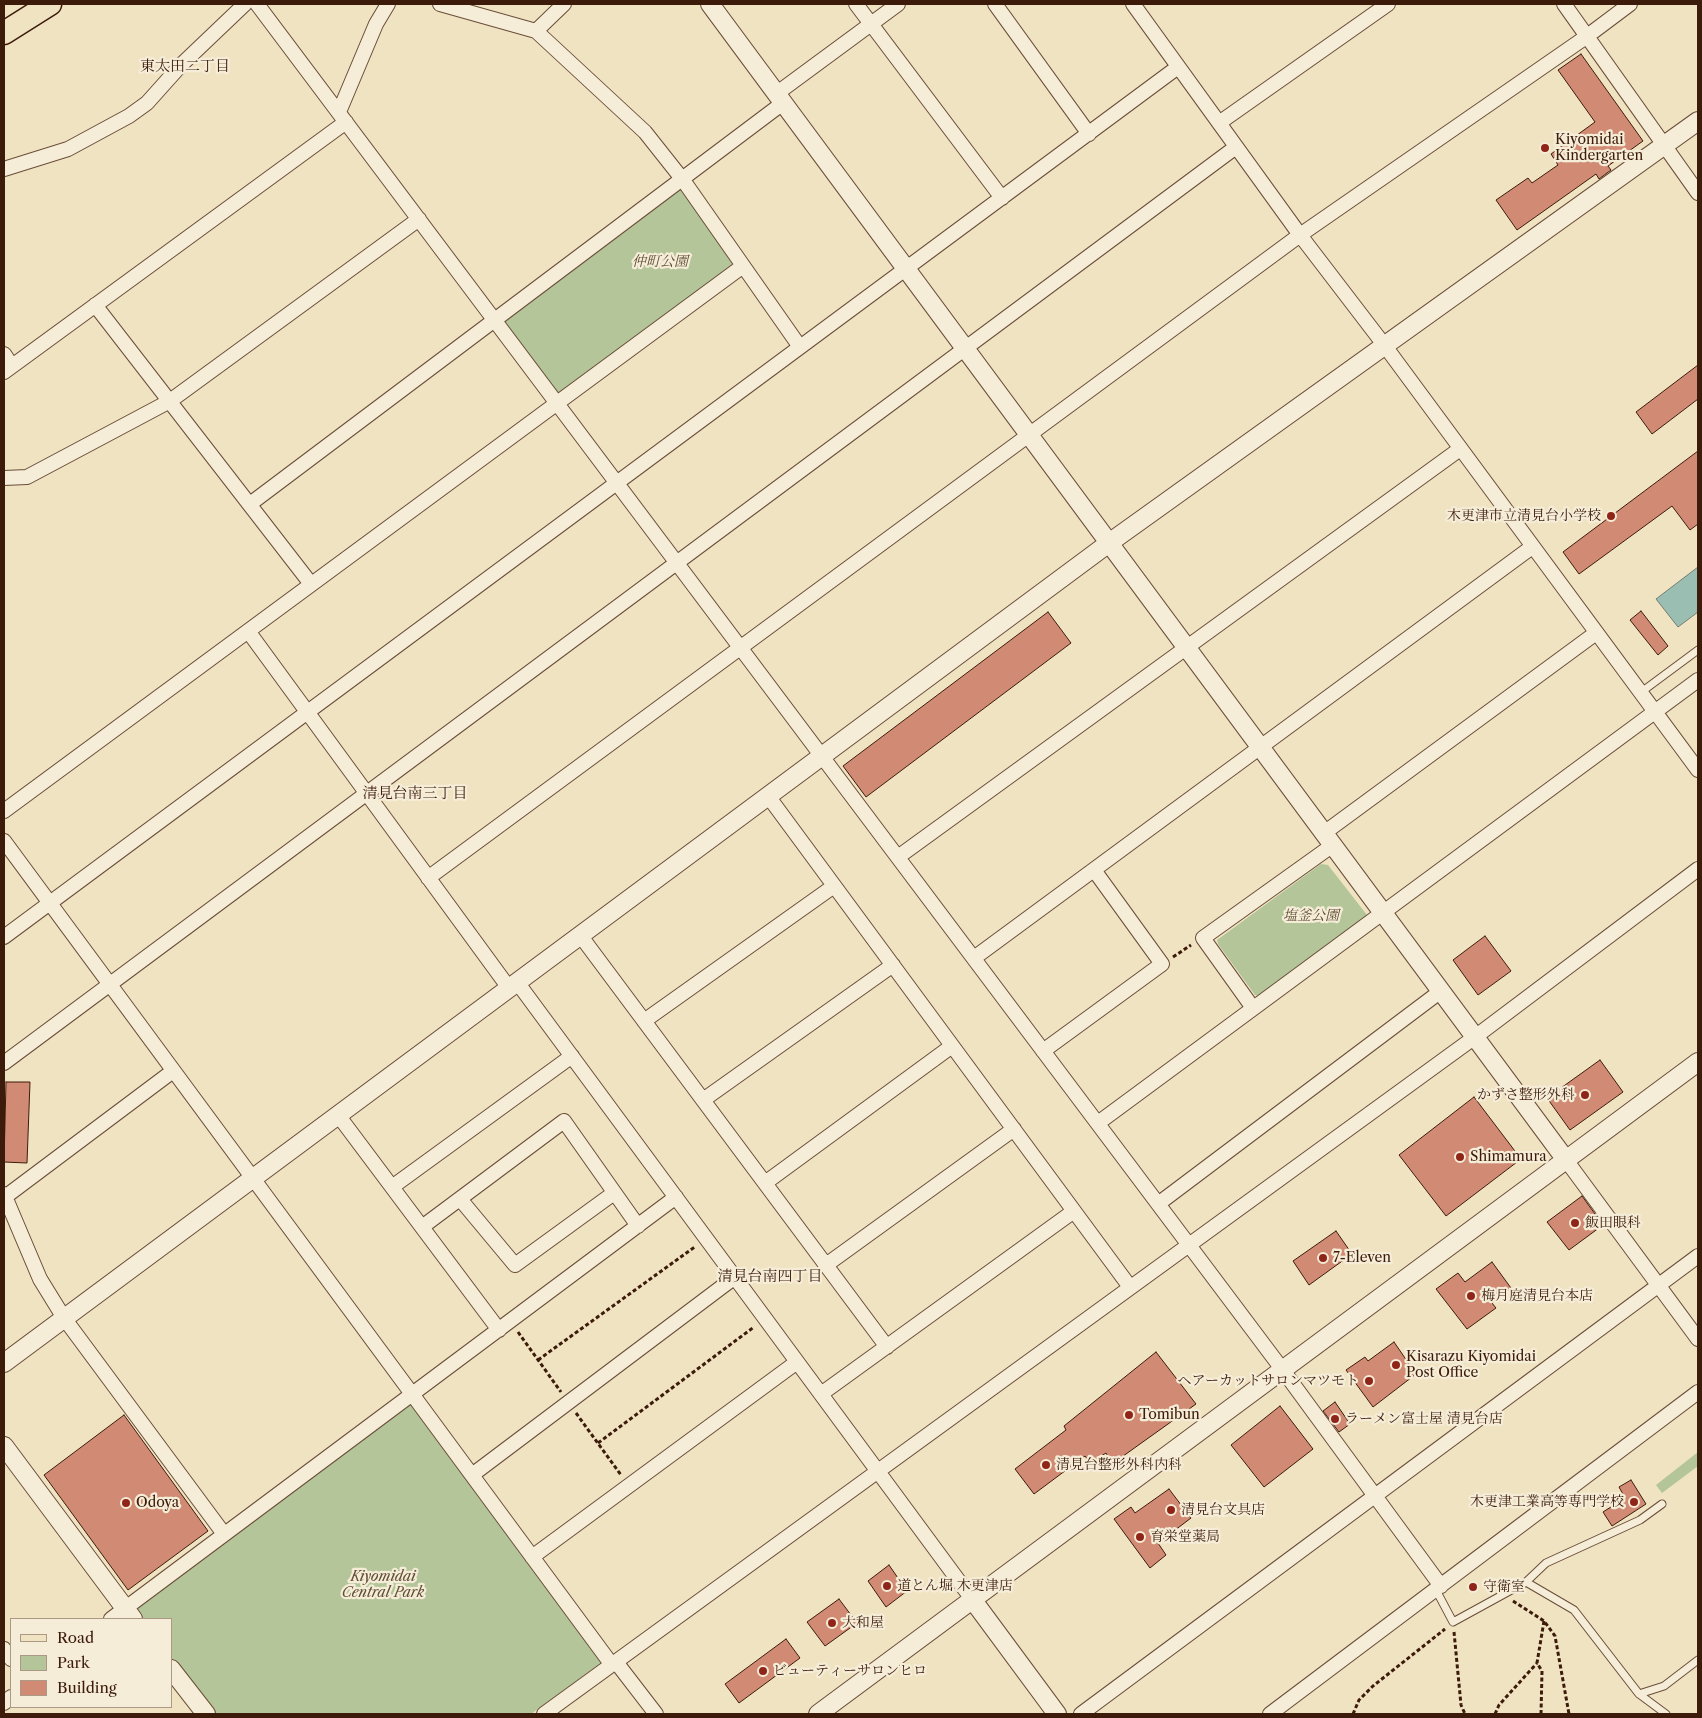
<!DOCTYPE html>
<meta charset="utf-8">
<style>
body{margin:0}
#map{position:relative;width:1702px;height:1718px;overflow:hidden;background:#f0e3c2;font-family:"Libre Caslon Text",serif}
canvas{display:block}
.frame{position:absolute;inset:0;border:5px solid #3d1b0b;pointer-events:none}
.legend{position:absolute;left:10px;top:1618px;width:162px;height:90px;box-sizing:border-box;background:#f5edd7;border:1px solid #ab9985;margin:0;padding:6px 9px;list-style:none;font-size:15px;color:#3d1b0b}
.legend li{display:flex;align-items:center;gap:10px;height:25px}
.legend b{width:25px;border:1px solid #ab9985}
</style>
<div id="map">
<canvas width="1702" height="1718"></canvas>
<div class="frame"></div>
<ul class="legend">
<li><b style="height:6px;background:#f0e3c2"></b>Road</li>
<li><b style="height:14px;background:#b3c599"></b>Park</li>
<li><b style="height:14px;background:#d18b74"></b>Building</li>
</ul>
</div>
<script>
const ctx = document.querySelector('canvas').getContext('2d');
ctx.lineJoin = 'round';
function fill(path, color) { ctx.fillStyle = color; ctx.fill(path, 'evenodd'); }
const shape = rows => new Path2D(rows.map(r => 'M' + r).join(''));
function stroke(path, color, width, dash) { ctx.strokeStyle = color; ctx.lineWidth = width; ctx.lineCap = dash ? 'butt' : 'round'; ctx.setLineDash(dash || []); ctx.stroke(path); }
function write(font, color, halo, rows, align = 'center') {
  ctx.font = font + ' "Libre Caslon Text","Noto Serif JP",serif'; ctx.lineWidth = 4.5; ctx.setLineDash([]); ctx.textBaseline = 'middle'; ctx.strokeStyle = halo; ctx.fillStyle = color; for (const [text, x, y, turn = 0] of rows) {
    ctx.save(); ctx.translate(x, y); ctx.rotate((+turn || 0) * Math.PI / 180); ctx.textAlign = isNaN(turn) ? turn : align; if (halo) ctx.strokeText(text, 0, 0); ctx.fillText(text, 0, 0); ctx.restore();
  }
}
fill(shape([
 [683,180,743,266,557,403,495,320],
 [1321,864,1328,865,1367,915,1364,922,1261,997,1255,995,1218,944,1217,940],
 [410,1404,602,1662,531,1714,213,1714,171,1660,171,1619,139,1619,132,1610],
 [1698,1452,1698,1466,1662,1493,1656,1485]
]), '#b3c599');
const water = shape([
 [1698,567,1698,612,1678,627,1656,599,1698,567]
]);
fill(water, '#9abeb2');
stroke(water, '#757d6f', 1);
const building = shape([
 [1581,54,1643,141,1608,166,1611,170,1599,179,1596,174,1517,230,1496,200,1528,178,1532,183,1558,165,1551,154,1595,122,1558,70,1581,54],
 [1698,365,1698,399,1652,434,1636,412,1698,365],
 [1698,451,1698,524,1690,530,1672,506,1579,574,1563,552,1698,451],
 [1641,611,1668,646,1658,655,1630,620,1641,611],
 [1048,612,1071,643,866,797,843,766,1048,612],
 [1485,936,1511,971,1478,995,1453,960,1485,936],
 [1600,1060,1623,1092,1570,1130,1547,1098,1600,1060],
 [6,1082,30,1082,27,1163,4,1162,6,1082],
 [1474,1097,1521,1159,1446,1216,1399,1155,1474,1097],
 [1582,1196,1603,1225,1569,1250,1547,1222,1582,1196],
 [1336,1231,1352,1254,1309,1285,1293,1261,1336,1231],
 [1492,1262,1511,1288,1492,1303,1496,1308,1467,1329,1436,1289,1458,1273,1465,1282,1492,1262],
 [1394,1342,1416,1374,1373,1407,1346,1370,1365,1357,1368,1361,1394,1342],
 [1156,1352,1196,1404,1112,1464,1106,1453,1090,1463,1085,1456,1034,1494,1015,1469,1066,1430,1064,1426,1156,1352],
 [1335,1402,1350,1424,1339,1432,1323,1411,1335,1402],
 [1280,1406,1313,1449,1264,1487,1231,1445,1280,1406],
 [124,1415,208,1531,128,1590,44,1475,124,1415],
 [1631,1480,1646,1504,1612,1526,1603,1512,1625,1498,1619,1487,1631,1480],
 [1169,1489,1191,1518,1158,1543,1166,1555,1150,1568,1114,1519,1131,1507,1135,1513,1169,1489],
 [889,1565,907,1591,886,1607,868,1581,889,1565],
 [839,1599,857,1623,825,1646,807,1622,839,1599],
 [786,1639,800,1658,739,1703,725,1684,786,1639]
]);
fill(building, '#d18b74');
stroke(building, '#3d1b0b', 1);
const service = shape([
 [1640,693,1698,650],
 [1526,1582,1546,1563,1640,1520,1662,1504],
 [1436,1590,1453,1622,1526,1582,1574,1610,1639,1694,1666,1714],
 [1639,1694,1664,1686,1698,1660]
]);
const minor = shape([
 [257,4,1282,1369,1441,1586],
 [440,4,536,31,645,132,683,180,800,347],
 [856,4,1002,198],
 [995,4,1089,134],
 [1133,4,1300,235,1385,346,1698,770],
 [1564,4,1698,193],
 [536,31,564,4],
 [776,94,898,4],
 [339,112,376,24,388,4],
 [1219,123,1388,4],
 [4,169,68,149,129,116,147,103,181,65,245,4],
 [95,305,311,584],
 [4,354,12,366],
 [4,372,346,122],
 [4,478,27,477,170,401,419,219],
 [250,504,783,103],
 [248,631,509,988],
 [768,796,1130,1287],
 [4,811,743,266],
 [1324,833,1596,633],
 [4,841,612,1665],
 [898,857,1460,449],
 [428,878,1300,235,1586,37,1630,4],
 [580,935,887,1347],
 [4,937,1178,67],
 [974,958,1532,547],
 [517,982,972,1599],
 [1253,1008,1203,938,1333,845],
 [644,1021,834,886],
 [1043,1051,1162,964,1094,870],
 [4,1063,1236,147],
 [703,1100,893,965],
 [338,1115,499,1330],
 [1098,1123,1698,680],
 [1566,1160,1698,1339],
 [765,1183,952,1046],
 [392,1187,572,1056],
 [4,1194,40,1279,64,1318,224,1534],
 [5,1197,173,1071],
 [460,1199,515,1265,614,1193],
 [1158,1204,1441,991],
 [422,1227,564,1121,638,1226],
 [826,1265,1014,1129],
 [821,1394,1074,1211],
 [472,1475,735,1277],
 [532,1557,797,1362],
 [111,1619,676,1197],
 [4,1649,11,1659],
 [616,1662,656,1714],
 [4,1703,11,1697],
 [544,1714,1475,1037,1698,869],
 [1081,1714,1698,1256],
 [1270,1714,1698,1392]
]);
const tertiary = shape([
 [710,4,1566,1160],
 [4,1363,1109,543,1698,121],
 [4,1446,133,1619],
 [972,1599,1057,1714],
 [171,1669,206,1714],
 [818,1714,1698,1062]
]);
const primary = shape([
 [4,33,50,4]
]);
stroke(service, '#6a4d39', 9);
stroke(minor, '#6a4d39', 16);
stroke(tertiary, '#6a4d39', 20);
stroke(primary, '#3d1b0b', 25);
stroke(shape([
 [1173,957,1191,945],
 [518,1332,561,1392],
 [538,1360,696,1246],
 [576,1413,621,1475],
 [598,1443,754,1327],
 [1513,1601,1544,1621,1555,1636,1569,1714],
 [1454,1632,1461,1705,1465,1714],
 [1353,1714,1359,1700,1373,1686,1445,1629],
 [1495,1714,1499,1705,1537,1663],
 [1541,1714,1542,1671,1537,1663,1544,1621]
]), '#3d1b0b', 3, [4, 2.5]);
stroke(service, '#f5edd7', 7);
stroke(minor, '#f5edd7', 14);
stroke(tertiary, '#f5edd7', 18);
stroke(primary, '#f0e3c2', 22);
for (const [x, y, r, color] of [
 [1545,148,5,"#8f2418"],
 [1611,516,5,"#8f2418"],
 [1585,1095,5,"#8f2418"],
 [1460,1157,5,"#8f2418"],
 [1575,1223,5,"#8f2418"],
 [1323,1258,5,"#8f2418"],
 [1471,1296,5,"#8f2418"],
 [1396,1365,5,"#8f2418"],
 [1369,1381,5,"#8f2418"],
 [1129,1415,5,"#8f2418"],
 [1335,1419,5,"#8f2418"],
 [1046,1465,5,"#8f2418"],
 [1634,1502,5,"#8f2418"],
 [126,1503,5,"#8f2418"],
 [1171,1510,5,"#8f2418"],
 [1140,1537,5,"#8f2418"],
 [887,1586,5,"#8f2418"],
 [1473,1587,5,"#8f2418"],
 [832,1623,5,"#8f2418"],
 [763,1671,5,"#8f2418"]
]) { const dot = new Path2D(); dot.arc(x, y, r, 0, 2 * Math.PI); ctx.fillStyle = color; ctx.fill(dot); stroke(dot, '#f5edd7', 2); }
write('14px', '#3d1b0b', '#f5edd7', [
 ["Kiyomidai",1555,140],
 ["Kindergarten",1555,156],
 ["木更津市立清見台小学校",1601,516,"right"],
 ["かずさ整形外科",1575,1095,"right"],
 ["Shimamura",1470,1157],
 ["飯田眼科",1585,1223],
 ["7-Eleven",1333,1258],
 ["梅月庭清見台本店",1481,1296],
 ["Kisarazu Kiyomidai",1406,1357],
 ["Post Office",1406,1373],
 ["ヘアーカットサロンマツモト",1359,1381,"right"],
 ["Tomibun",1139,1415],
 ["ラーメン富士屋 清見台店",1345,1419],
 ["清見台整形外科内科",1056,1465],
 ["木更津工業高等専門学校",1624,1502,"right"],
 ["Odoya",136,1503],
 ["清見台文具店",1181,1510],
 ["育栄堂薬局",1150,1537],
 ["道とん堀 木更津店",897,1586],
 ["守衛室",1483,1587],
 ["大和屋",842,1623],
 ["ビューティーサロンヒロ",773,1671]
], 'left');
write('italic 14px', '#604e36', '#f5edd7', [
 ["仲町公園",660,262],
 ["塩釜公園",1311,916],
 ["Kiyomidai",383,1577],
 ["Central Park",383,1593]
]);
write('15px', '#3d1b0b', '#f5edd7', [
 ["東太田二丁目",185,67],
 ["清見台南三丁目",415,794],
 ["清見台南四丁目",770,1277]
]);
</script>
